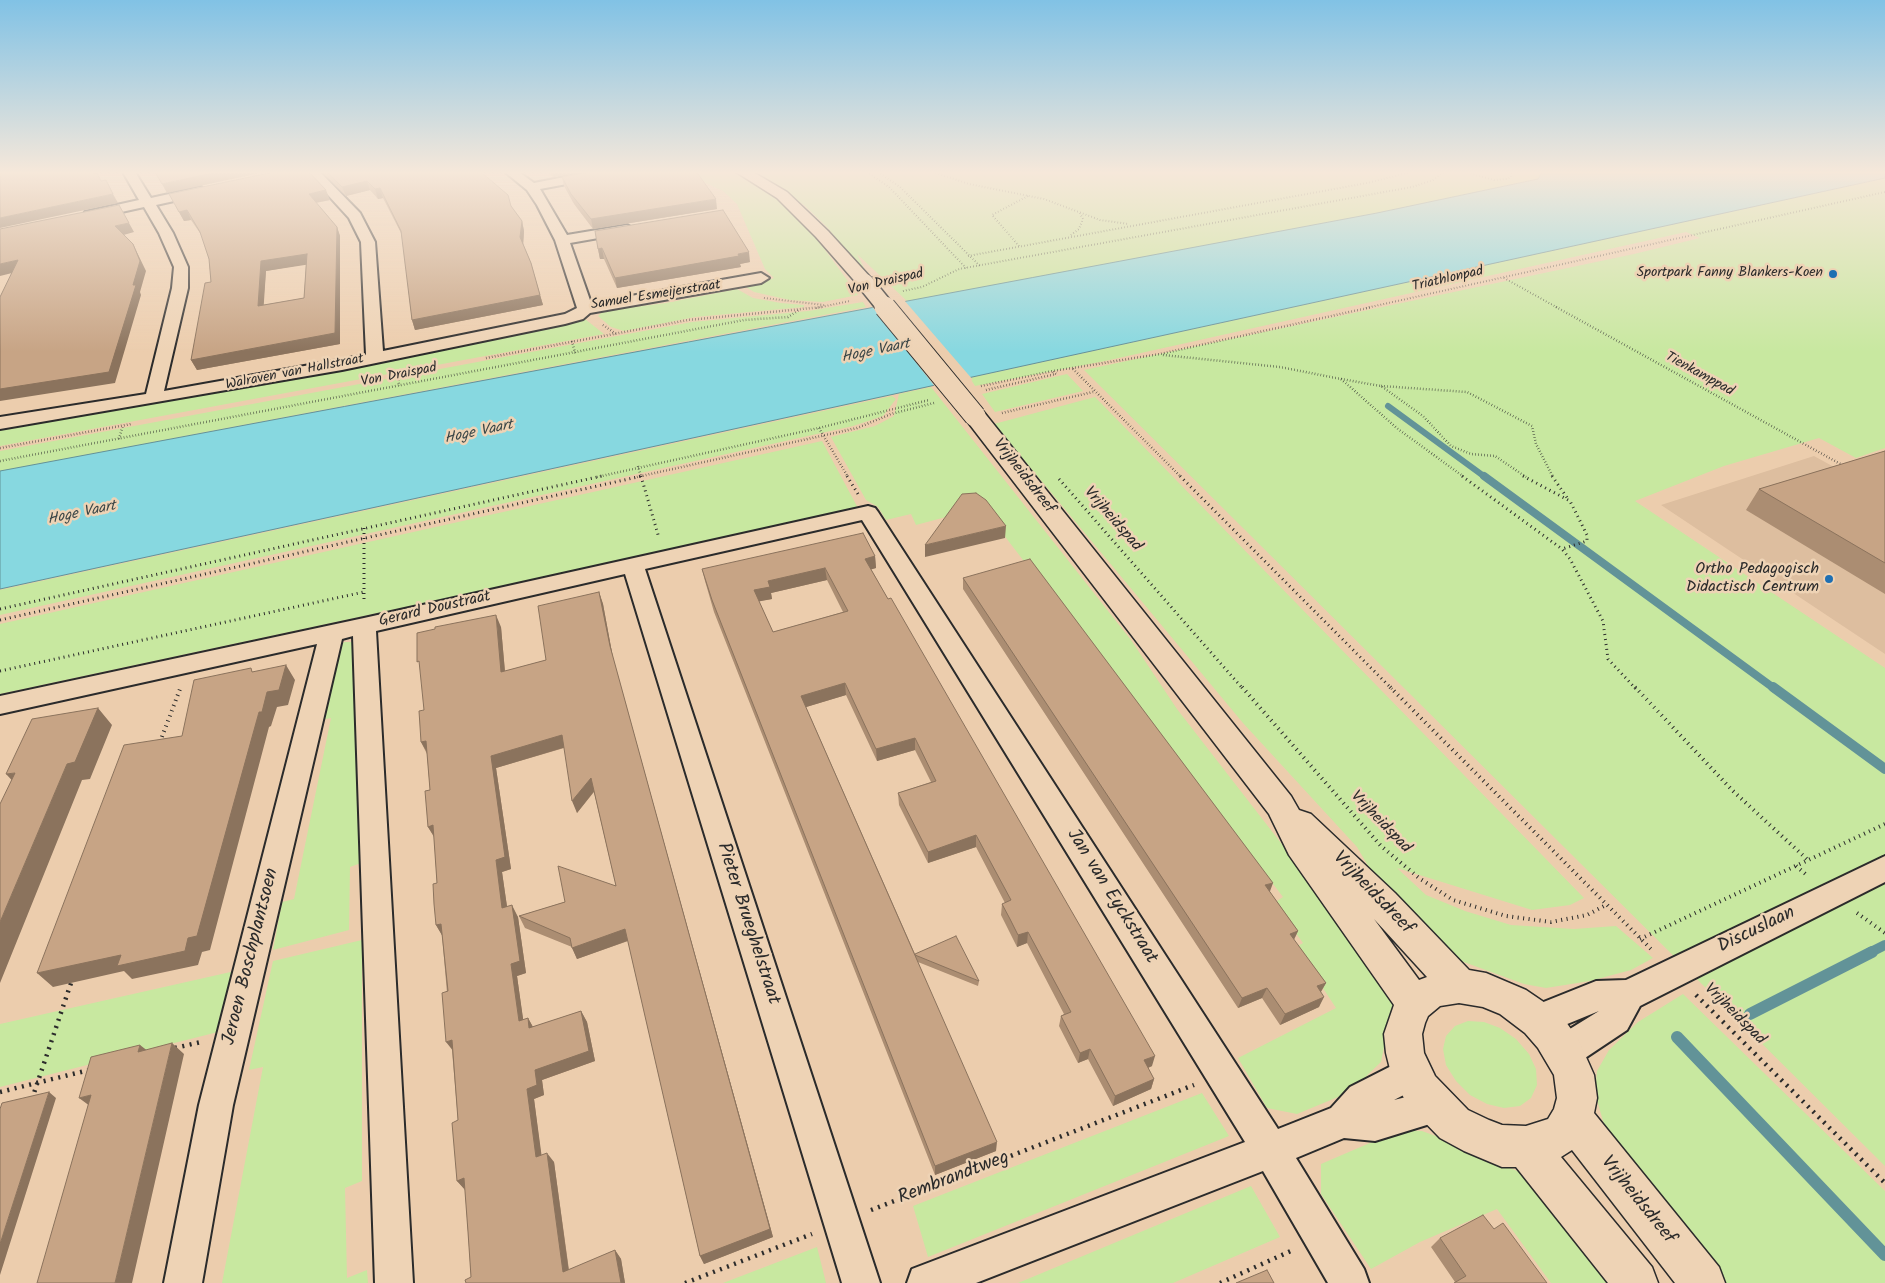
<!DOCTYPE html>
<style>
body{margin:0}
canvas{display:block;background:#eccdad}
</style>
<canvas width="1885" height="1283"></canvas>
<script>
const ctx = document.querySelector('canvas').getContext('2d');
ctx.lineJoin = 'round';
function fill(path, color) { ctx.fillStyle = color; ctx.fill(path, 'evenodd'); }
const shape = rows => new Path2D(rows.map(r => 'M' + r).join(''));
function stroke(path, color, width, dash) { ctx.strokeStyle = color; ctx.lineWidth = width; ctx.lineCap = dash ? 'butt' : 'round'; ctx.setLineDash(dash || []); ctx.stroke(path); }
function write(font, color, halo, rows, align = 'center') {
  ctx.font = font + ' Kalam,sans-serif'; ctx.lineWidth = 5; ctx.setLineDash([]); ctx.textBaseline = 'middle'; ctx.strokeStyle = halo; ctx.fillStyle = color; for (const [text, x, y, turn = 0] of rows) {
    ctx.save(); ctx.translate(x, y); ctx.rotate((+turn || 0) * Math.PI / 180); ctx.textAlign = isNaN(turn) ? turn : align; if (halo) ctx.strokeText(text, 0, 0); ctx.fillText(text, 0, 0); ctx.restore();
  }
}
fill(shape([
 [1814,456,1885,495,1885,654,1661,505]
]), '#ddbe9f');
fill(shape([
 [682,172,734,172,750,179,781,199,812,232,858,295,823,302,790,300,754,292,746,287,774,278,765,269,737,204,723,191],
 [753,172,1542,172,1543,173,1538,179,1377,213,908,302,857,254,869,278,827,227,804,205],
 [1885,178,1885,448,1856,458,1819,438,1724,466,1635,501,1885,668,1885,1166,1084,370,1634,254,1700,238,1686,232,1105,361,975,386,970,378],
 [737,289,753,298,781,303,804,305,804,307,695,317,624,331,611,327,598,316,603,311,666,303],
 [863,302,866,307,0,471,0,451,692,322,808,311],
 [585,319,604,334,0,446,0,428,309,376],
 [1067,374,1083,391,995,412,982,394],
 [931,387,1131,640,1177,709,1357,941,1394,997,1381,1062,1350,1092,1297,1114,1267,1108,1238,1058,1336,1008,1296,947,1303,943,1274,903,1283,897,986,512,957,514,916,525,911,514,886,520,878,507,866,500,831,437,875,426,894,416,899,394],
 [892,396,896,399,883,416,853,426,0,615,0,590],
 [1095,397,1584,898,1570,905,1532,910,1397,868,1426,895,1465,911,1511,925,1574,929,1616,926,1653,958,1631,970,1590,981,1546,988,1524,984,1461,961,1433,938,1374,876,1357,847,1243,723,994,424],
 [822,441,859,510,0,694,0,624],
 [345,642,352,642,361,863,350,867,349,930,273,950,282,902,294,899,331,718,321,720,340,644],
 [362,940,362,1181,345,1188,347,1278,367,1270,368,1283,222,1283,263,1067,249,1070,273,961],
 [235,971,222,1031,0,1087,0,1024],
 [1683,994,1885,1191,1885,1283,1717,1283,1605,1128,1595,1093,1597,1071,1609,1050,1638,1022],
 [1468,1021,1484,1022,1500,1028,1516,1039,1529,1054,1536,1069,1537,1085,1531,1098,1520,1106,1504,1108,1487,1104,1470,1095,1456,1081,1446,1065,1443,1049,1446,1036,1455,1026],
 [1202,1093,1229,1136,928,1257,913,1206],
 [1400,1130,1422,1131,1444,1139,1531,1177,1623,1283,1551,1283,1497,1209,1420,1242,1371,1269,1321,1194,1321,1164],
 [1251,1186,1280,1237,1173,1283,1018,1283],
 [817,1247,826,1283,723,1283]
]), '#c8e8a0');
const water = shape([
 [1542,172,1885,172,1885,178,0,589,0,471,1377,213,1538,179,1542,172]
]);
fill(water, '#87d8e0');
stroke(water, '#629398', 1);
fill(shape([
 [904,300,973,380,936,388,870,304]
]), '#eccdad');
stroke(shape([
 [1388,406,1485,477]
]), '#629398', 6);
stroke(shape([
 [1484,476,1775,689]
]), '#629398', 8);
stroke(shape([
 [1773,687,1885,769],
 [1869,953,1885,945]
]), '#629398', 10);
stroke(shape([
 [1750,1014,1872,952],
 [1677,1037,1885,1255]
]), '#629398', 12);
const minor = shape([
 [123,172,135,172,151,198,201,187,208,191,206,194,156,205,173,233,188,267,188,288,164,391,366,355,361,242,349,218,307,172,320,172,360,213,375,242,383,351,565,314,577,308,555,240,537,205,527,190,505,172,519,172,534,183,590,172,616,172,610,176,540,189,567,235,627,225,634,229,627,233,570,243,591,303,761,273,769,278,761,283,590,313,583,319,565,324,342,370,0,429,0,417,146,394,172,288,174,267,159,233,144,207,90,219,83,215,85,212,139,200,123,172],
 [868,506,875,508,878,512,1278,1129,1331,1108,1350,1087,1411,1056,1423,1061,1428,1073,1423,1085,1394,1100,1434,1090,1446,1095,1451,1107,1446,1119,1375,1141,1344,1138,1296,1158,1364,1269,1369,1283,1328,1283,1263,1171,976,1283,907,1283,912,1269,1245,1142,862,520,645,569,880,1283,842,1283,625,574,376,631,413,1283,375,1283,353,636,342,639,233,1105,202,1283,164,1283,199,1105,317,644,0,714,0,696,364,618,868,506],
 [1885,856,1885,882,1640,1006,1627,1030,1576,1064,1564,1068,1552,1064,1547,1052,1552,1040,1599,1011,1538,1036,1526,1031,1522,1020,1526,1009,1596,981,1626,980,1885,856]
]);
const secondary = shape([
 [736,172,753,172,787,192,828,231,871,278,874,282,871,286,859,286,816,237,777,198,736,172],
 [975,410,983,411,1291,796,1299,810,1311,814,1395,893,1469,970,1486,973,1526,990,1551,1007,1566,1022,1578,1039,1594,1075,1597,1098,1594,1113,1719,1267,1725,1283,1675,1283,1572,1150,1561,1157,1652,1267,1658,1283,1608,1283,1516,1167,1502,1167,1464,1151,1440,1138,1407,1104,1391,1073,1386,1053,1384,1034,1394,1005,1289,855,1269,814,967,421,964,416,967,411,975,410],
 [1374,919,1427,977,1419,980,1374,919],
 [1459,1003,1483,1007,1500,1014,1525,1033,1538,1048,1554,1075,1557,1098,1554,1109,1548,1119,1526,1126,1502,1125,1489,1120,1468,1110,1435,1076,1424,1053,1422,1034,1425,1023,1428,1016,1440,1006,1459,1003]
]);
stroke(minor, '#2b2b2b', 4);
stroke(secondary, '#2b2b2b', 3);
stroke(shape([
 [867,172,889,187,966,268],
 [878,172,900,187,980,266],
 [933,172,969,184,1044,199,1100,220,1129,224],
 [1465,172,1494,180,1507,179,1511,177,1511,172],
 [1071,235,1079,229,1083,219,1079,212],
 [1019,246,992,215,1028,196],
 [968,256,1367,183,1411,172],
 [1504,278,1558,308],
 [903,291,922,287,959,269,1412,187,1433,180,1444,172],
 [764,298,824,305],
 [816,308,850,301],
 [1366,308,1885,192]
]), '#2b2b2b', 2, [0.5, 2.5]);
stroke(shape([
 [1556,307,1844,466],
 [603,325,616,334],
 [572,341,575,353],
 [1163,355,1280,367,1341,379,1398,429,1464,477],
 [486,358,688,320,822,307],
 [1073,369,1181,477],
 [398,374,399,386],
 [1341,379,1381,386,1423,416,1451,446,1471,454,1495,456,1526,477],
 [981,386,1053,371,1160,354,1372,307],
 [1381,386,1467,392,1532,426,1536,444,1553,477],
 [986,390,1056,374,1053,372],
 [1002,413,1093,392],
 [819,428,848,477],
 [119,439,123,425],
 [0,448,131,424],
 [0,461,744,320,788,317,799,310],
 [638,466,641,477],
 [597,477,819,428,929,400],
 [637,477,857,428,891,414,934,403]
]), '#2b2b2b', 2.5, [0.5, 2.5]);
stroke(shape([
 [641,476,659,538],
 [847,476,858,494],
 [1180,476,1392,689],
 [1462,476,1562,549,1570,559,1603,621,1608,659,1636,689],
 [1523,476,1570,501,1587,535,1587,541,1562,549],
 [1552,476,1568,499],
 [1059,479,1243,689],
 [364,528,364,602],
 [0,609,602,476],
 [0,620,642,476],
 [0,671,364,592]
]), '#2b2b2b', 3, [1, 4]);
stroke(shape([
 [1242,687,1381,846,1419,878,1453,900,1506,916,1551,922,1587,915,1606,905],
 [1390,687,1653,951],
 [1635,687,1733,791,1809,861],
 [160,742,180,689],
 [1796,866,1808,876],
 [1857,913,1885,933],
 [1640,939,1885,824]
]), '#2b2b2b', 4, [1, 4.5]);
stroke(shape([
 [1696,995,1885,1183],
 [175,1048,201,1042],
 [0,1092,89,1070],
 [32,1099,72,980],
 [871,1210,1194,1085],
 [685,1283,812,1234],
 [1220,1283,1293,1250]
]), '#2b2b2b', 4.5, [2, 5.5]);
fill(minor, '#eed3b5');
fill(secondary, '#eed3b5');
const secondaryBridgeFar1 = shape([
 [865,282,886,308]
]);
const secondaryBridge = shape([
 [885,307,975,416]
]);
stroke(secondaryBridgeFar1, '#2b2b2b', 19, []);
stroke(secondaryBridge, '#2b2b2b', 23, []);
stroke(secondaryBridgeFar1, '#eed3b5', 16);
stroke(secondaryBridge, '#eed3b5', 21);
fill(shape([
 [322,172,481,172,511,206,522,221,524,231,523,244,531,263,543,305,415,330,412,320,402,235,383,198,378,199,370,190,346,196],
 [546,172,581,172,554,177],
 [562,177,717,209,593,229,574,204,564,186],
 [169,194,330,200,316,203,337,227,340,236,340,344,197,370,191,360,211,282,209,259,202,236,191,220,184,221],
 [306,264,304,298,263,305,266,271],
 [598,249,750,262,740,264,741,267,617,288,604,259,600,259],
 [1885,451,1885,594,1746,510,1759,489],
 [875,556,876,568,871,569,1152,1066,1148,1068,1154,1079,1151,1089,1113,1106,1088,1059,1078,1063,1059,1026,1061,1016,1064,1014,1027,943,1017,947,1001,915,1002,904,1005,903,976,847,928,863,899,805,898,793,931,782,915,750,877,761,846,695,806,707,915,954,979,981,978,986,918,962,996,1151,935,1175,714,612,705,581,702,569],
 [827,580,843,612,773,632,759,601,772,599,771,593],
 [963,578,1270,892,1298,931,1294,940,1326,983,1321,992,1319,1007,1280,1025,1262,998,1238,1008,963,589],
 [599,592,603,604,613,658,773,1237,704,1264,700,1256,628,941,577,959,572,947,525,928,519,916,616,886,594,792,577,813,564,748,496,768,511,869,502,872,507,907,518,917,526,973,517,976,523,1020,528,1018,533,1027,581,1011,587,1022,595,1061,542,1080,544,1095,534,1099,541,1155,554,1162,569,1270,615,1250,621,1259,625,1283,466,1283,471,1277,468,1232,465,1189,457,1181,458,1120,442,935,436,925,437,883,434,837,428,827,430,790,427,754,421,742,424,710,501,627,505,671,546,660],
 [1494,1229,1547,1283,1455,1282,1431,1247,1440,1238]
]), '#ab8d72');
fill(shape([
 [218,172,265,172,167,193,162,184],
 [552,172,581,172,554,177],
 [367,181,370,190,346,196,342,187],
 [380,188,383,198,378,199,375,189],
 [326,190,330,200,313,203,309,194],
 [113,194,118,203,0,228,0,218],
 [716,199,717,209,593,229,591,219],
 [187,210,191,220,184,221,179,212],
 [522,221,524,231,523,247,520,237],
 [129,223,134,232,120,236,115,226],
 [337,227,340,236,340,344,197,370,191,360,335,333],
 [133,244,146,271,140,292,141,295,115,383,0,401,0,389,133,285],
 [602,248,604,259,600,259,598,249],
 [749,252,750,262,740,264,741,267,617,288,615,278],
 [307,254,311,264,266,271,263,316,258,306,261,261],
 [18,260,24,270,0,276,0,264],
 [540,295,543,305,415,330,412,320],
 [1006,526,1005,538,925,557,925,545],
 [875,556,876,568,866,571,865,559],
 [825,568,827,580,771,593,772,599,756,602,754,590,768,581],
 [599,592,603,604,613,658,773,1237,704,1264,700,1256,610,646],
 [496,615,501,627,506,684,501,672],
 [286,665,295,680,288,705,277,707,271,726,269,727,210,950,202,952,198,965,132,979,124,971,53,987,37,973,188,938,259,712,267,692],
 [845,683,846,695,803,708,801,696],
 [98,708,112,725,90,779,82,780,0,983,0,922,67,764],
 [562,735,566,747,496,768,511,869,502,872,509,920,502,908,496,860,491,756],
 [915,738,915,750,877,761,876,749],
 [426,741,428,754,421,742],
 [15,773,22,791,6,774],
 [591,778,595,790,577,813,572,801],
 [433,825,435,838,428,827],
 [976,835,976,847,928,863,928,852],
 [1273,883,1269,894,1265,885],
 [512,905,518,917,526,973,517,976,525,1032,519,1021,511,964],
 [441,924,443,937,436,925],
 [625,929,630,940,577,959,572,948],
 [1298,931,1293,941,1290,934],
 [1028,932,1027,943,1017,947,1018,935],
 [1326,983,1320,993,1317,986],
 [1267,988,1262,998,1238,1008,1242,998],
 [1324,997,1319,1007,1280,1025,1285,1014],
 [581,1011,587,1022,595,1061,542,1080,544,1095,534,1099,543,1166,536,1157,527,1089,535,1070],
 [528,1018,534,1029,529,1028],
 [452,1040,454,1052,446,1042],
 [172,1043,184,1054,132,1283,115,1283],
 [140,1045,153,1055,138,1052],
 [1090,1049,1088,1059,1078,1063,1080,1053],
 [1155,1056,1152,1066,1141,1071,1144,1060],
 [1154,1079,1151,1089,1113,1106,1115,1096],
 [49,1092,56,1098,0,1275,0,1244],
 [91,1095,94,1109,79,1098],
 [997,1142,996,1151,935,1175,935,1166],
 [547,1153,554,1162,570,1280,563,1272],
 [464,1178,465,1190,457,1181],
 [615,1250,621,1259,625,1283,621,1283]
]), '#8b735d');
const building = shape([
 [0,172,94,172,94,174,97,173,101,181,106,180,113,194,0,218,0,172],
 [155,172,218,172,162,184,155,172],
 [274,172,309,172,326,190,309,194,337,227,335,333,191,360,205,283,211,282,209,259,200,232,187,210,179,212,169,194,274,172],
 [307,254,304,298,258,306,261,261,307,254],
 [327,172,481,172,508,195,511,206,522,221,520,237,531,263,540,295,412,320,401,231,380,188,375,189,367,181,342,187,327,172],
 [590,172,694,172,698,174,716,199,591,219,571,194,562,177,590,172],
 [119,205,129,223,115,226,133,244,140,261,133,285,136,285,109,372,0,389,0,297,18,260,0,264,0,229,119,205],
 [723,210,749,252,738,254,739,256,615,278,602,248,598,249,595,231,723,210],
 [1885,451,1885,563,1759,489,1885,451],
 [976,493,986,500,1006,526,925,545,962,494,976,493],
 [863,533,875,556,865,559,888,599,891,598,1155,1056,1144,1060,1154,1079,1115,1096,1090,1049,1080,1053,1061,1016,1071,1012,1028,932,1018,935,1010,919,1002,904,1011,900,976,835,928,852,898,793,936,781,915,738,876,749,845,683,801,696,997,1142,935,1166,712,600,702,569,863,533],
 [825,568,848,611,773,632,754,590,770,587,768,581,825,568],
 [1030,559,1273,883,1265,885,1298,931,1290,934,1326,983,1317,986,1324,997,1285,1014,1267,988,1242,998,963,578,1030,559],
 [599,592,610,646,770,1229,700,1256,625,929,572,948,570,938,519,916,565,902,558,866,616,886,591,778,572,801,562,735,491,756,505,857,496,860,502,908,512,905,520,961,511,964,519,1021,528,1018,529,1028,581,1011,589,1051,535,1070,537,1085,527,1089,536,1157,547,1153,563,1272,615,1250,621,1283,466,1283,465,1280,471,1277,468,1232,464,1178,457,1181,452,1123,458,1120,452,1040,446,1042,442,993,448,991,441,924,436,925,434,904,433,884,437,883,433,825,428,827,425,791,430,790,426,741,421,742,419,711,424,710,419,661,417,662,417,633,435,629,435,627,496,615,501,672,546,660,538,606,599,592],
 [286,665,279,690,267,692,262,712,259,712,197,936,188,938,185,951,117,966,121,955,37,973,124,745,182,736,194,680,251,668,252,672,286,665],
 [98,708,75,762,67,764,0,922,0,804,15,773,6,774,32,719,98,708],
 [956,936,979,981,915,955,915,954,956,936],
 [172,1043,115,1283,37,1283,91,1095,79,1098,91,1057,140,1045,138,1052,172,1043],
 [49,1092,0,1244,0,1109,2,1103,49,1092],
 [1483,1215,1494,1229,1503,1223,1547,1283,1454,1283,1466,1276,1440,1238,1483,1215],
 [1267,1270,1274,1283,1236,1283,1267,1270]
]);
fill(building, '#c7a485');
stroke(building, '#8b735d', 1);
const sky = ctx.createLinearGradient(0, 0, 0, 352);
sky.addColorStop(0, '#81c2e5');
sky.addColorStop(0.49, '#f6e8da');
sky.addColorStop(1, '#f6e8da00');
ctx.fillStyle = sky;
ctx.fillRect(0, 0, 1885, 352);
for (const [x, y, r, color] of [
 [1833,274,5,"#1f6fb2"],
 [1829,579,5,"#1f6fb2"]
]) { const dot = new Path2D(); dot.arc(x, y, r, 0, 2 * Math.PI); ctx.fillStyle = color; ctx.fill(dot); stroke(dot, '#eed3b5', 2); }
write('14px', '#2b2b2b', '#eed3b5', [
 ["Sportpark Fanny Blankers-Koen",1823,274]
], 'right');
write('14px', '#2b2b2b', '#eed3b5', [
 ["Triathlonpad",1448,280,-13],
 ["Von Draispad",886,283,-13],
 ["Samuel Esmeijerstraat",656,296,-9],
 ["Walraven van Hallstraat",295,373,-11],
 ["Tienkamppad",1699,375,29],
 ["Von Draispad",399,376,-11]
]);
write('italic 15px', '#394546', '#eed3b5', [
 ["Hoge Vaart",876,352,-12],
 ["Hoge Vaart",479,433,-12],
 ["Hoge Vaart",82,514,-12]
]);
write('16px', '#2b2b2b', '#eed3b5', [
 ["Vrijheidsdreef",1023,477,52],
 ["Vrijheidspad",1112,520,49],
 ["Gerard Doustraat",435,610,-13],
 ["Vrijheidspad",1380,823,46],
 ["Vrijheidspad",1734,1015,45]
]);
write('16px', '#2b2b2b', '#eed3b5', [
 ["Ortho Pedagogisch",1819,570],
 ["Didactisch Centrum",1819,588]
], 'right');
write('19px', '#2b2b2b', '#eed3b5', [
 ["Vrijheidsdreef",1372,894,46],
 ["Jan van Eyckstraat",1111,897,58],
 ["Pieter Brueghelstraat",747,924,72],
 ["Discuslaan",1757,931,-26],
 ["Jeroen Boschplantsoen",252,957,-76],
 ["Rembrandtweg",954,1179,-21],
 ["Vrijheidsdreef",1637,1201,51]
]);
</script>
